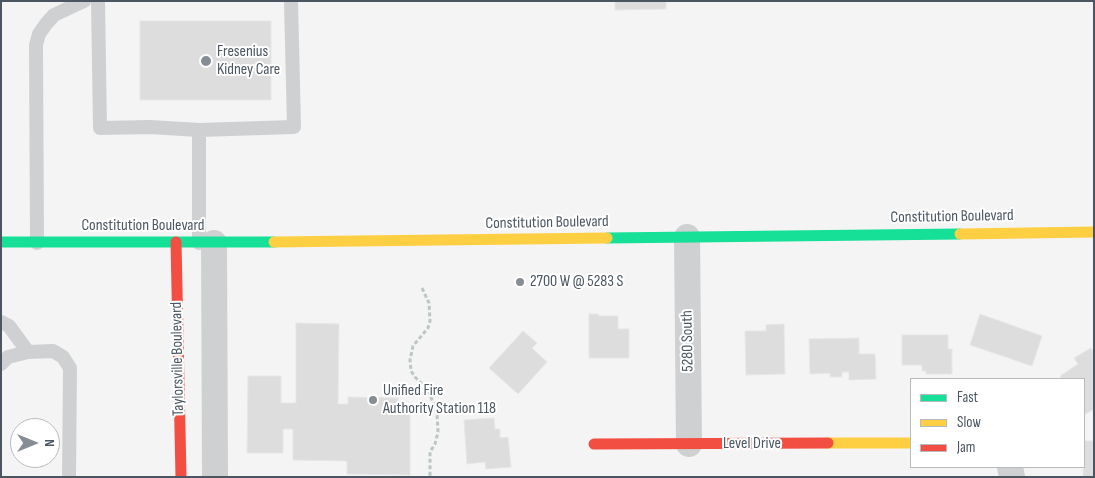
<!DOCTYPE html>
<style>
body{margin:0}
#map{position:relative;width:1095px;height:478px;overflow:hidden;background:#f4f4f4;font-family:"Sofia Sans Condensed",sans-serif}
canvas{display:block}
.frame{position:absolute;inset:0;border:2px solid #4a5661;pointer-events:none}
.legend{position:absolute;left:910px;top:378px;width:175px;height:90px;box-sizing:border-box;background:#fff;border:1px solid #b7bbc0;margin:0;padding:6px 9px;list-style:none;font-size:15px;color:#4a5661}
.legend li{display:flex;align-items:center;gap:10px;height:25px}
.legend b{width:25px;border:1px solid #b7bbc0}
.north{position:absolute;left:10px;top:418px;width:50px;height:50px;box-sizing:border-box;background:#fff;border:1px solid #b7bbc0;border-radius:50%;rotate:90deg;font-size:14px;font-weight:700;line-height:20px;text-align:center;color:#4a5661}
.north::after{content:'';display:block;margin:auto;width:18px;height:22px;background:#868d94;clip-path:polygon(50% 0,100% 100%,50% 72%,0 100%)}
</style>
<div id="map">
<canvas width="1095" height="478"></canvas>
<div class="frame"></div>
<ul class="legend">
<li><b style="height:6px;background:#16e098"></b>Fast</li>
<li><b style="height:6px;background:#ffcf43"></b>Slow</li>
<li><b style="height:6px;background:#f24e42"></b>Jam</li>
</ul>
<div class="north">N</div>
</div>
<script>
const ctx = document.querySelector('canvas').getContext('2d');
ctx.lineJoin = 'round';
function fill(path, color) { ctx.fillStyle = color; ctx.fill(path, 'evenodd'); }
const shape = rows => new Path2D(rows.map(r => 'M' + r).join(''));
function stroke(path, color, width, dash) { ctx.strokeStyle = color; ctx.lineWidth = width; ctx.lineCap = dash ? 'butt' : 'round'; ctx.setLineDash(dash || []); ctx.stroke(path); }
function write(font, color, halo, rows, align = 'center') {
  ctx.font = font + ' "Sofia Sans Condensed",sans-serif'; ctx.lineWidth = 4; ctx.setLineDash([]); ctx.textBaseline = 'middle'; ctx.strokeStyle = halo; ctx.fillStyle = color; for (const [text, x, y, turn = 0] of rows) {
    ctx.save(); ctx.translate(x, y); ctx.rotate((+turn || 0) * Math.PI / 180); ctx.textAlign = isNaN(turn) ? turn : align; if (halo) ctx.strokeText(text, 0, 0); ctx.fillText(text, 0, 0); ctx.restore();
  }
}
const building = shape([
 [615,1,666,1,666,9,615,10,615,1],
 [140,21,271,21,271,100,140,100,140,21],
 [589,314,598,314,599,316,618,316,618,329,629,329,629,358,589,358,589,314],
 [980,314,1042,336,1032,366,970,345,980,314],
 [296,323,339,324,338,404,348,404,348,397,398,398,397,406,410,406,410,475,347,474,347,461,293,460,293,429,283,429,283,453,247,453,248,376,281,376,281,403,296,403,296,323],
 [784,324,785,374,746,375,745,331,766,331,766,325,784,324],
 [523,331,537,343,532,348,547,362,518,394,489,368,523,331],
 [902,335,948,335,948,349,952,349,952,374,926,374,926,371,922,371,922,365,902,365,902,335],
 [859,338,859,354,875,354,876,379,849,380,849,372,842,372,842,377,830,377,830,373,810,374,809,339,859,338],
 [1091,348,1094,353,1094,409,1084,415,1084,379,1062,379,1060,376,1078,364,1074,358,1091,348],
 [494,418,495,429,500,429,500,438,508,437,511,467,486,469,485,462,467,464,464,420,494,418],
 [1084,441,1094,441,1094,477,1083,477,1084,441]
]);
fill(building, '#ddddde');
stroke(building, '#e5e6e7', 1);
stroke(shape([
 [422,288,429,303,430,321,428,328,413,346,410,360,411,371,415,377,427,389,434,404,437,414,438,432,435,444,430,452,430,477]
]), '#bcc7c4', 3, [4, 2.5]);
stroke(shape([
 [98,1,100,128,150,127,199,130],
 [37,243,36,45,39,34,46,24,54,15,84,1],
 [199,243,199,130,294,127,291,1],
 [1,322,9,326,28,352],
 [1,364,8,357,28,352,53,351,63,357,70,368,69,477]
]), '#ced0d2', 14);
stroke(shape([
 [687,237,689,444],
 [214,243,215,477],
 [1010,467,1012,477]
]), '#ced0d2', 26);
stroke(shape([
 [607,238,960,234],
 [1,242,274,242]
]), '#16e098', 11);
stroke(shape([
 [960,234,1094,232],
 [274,242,607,238],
 [828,443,911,443]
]), '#ffcf43', 11);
stroke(shape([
 [176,242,181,477],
 [594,444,828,443]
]), '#f24e42', 11);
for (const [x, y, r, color] of [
 [206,61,6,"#868d94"],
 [520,282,5,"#868d94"],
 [373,400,5,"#868d94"]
]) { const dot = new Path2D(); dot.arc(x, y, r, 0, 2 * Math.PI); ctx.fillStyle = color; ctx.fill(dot); stroke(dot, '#fff', 2); }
write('16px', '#4a5661', '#fff', [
 ["Fresenius",217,52],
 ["Kidney Care",217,70],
 ["2700 W @ 5283 S",530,282],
 ["Unified Fire",383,391],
 ["Authority Station 118",383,409]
], 'left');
write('16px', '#4a5661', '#fff', [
 ["Constitution Boulevard",952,217,-1],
 ["Constitution Boulevard",547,223,-1],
 ["Constitution Boulevard",143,226],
 ["5280 South",688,341,-91],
 ["Taylorsville Boulevard",178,359,-91],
 ["Level Drive",752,444]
]);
</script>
